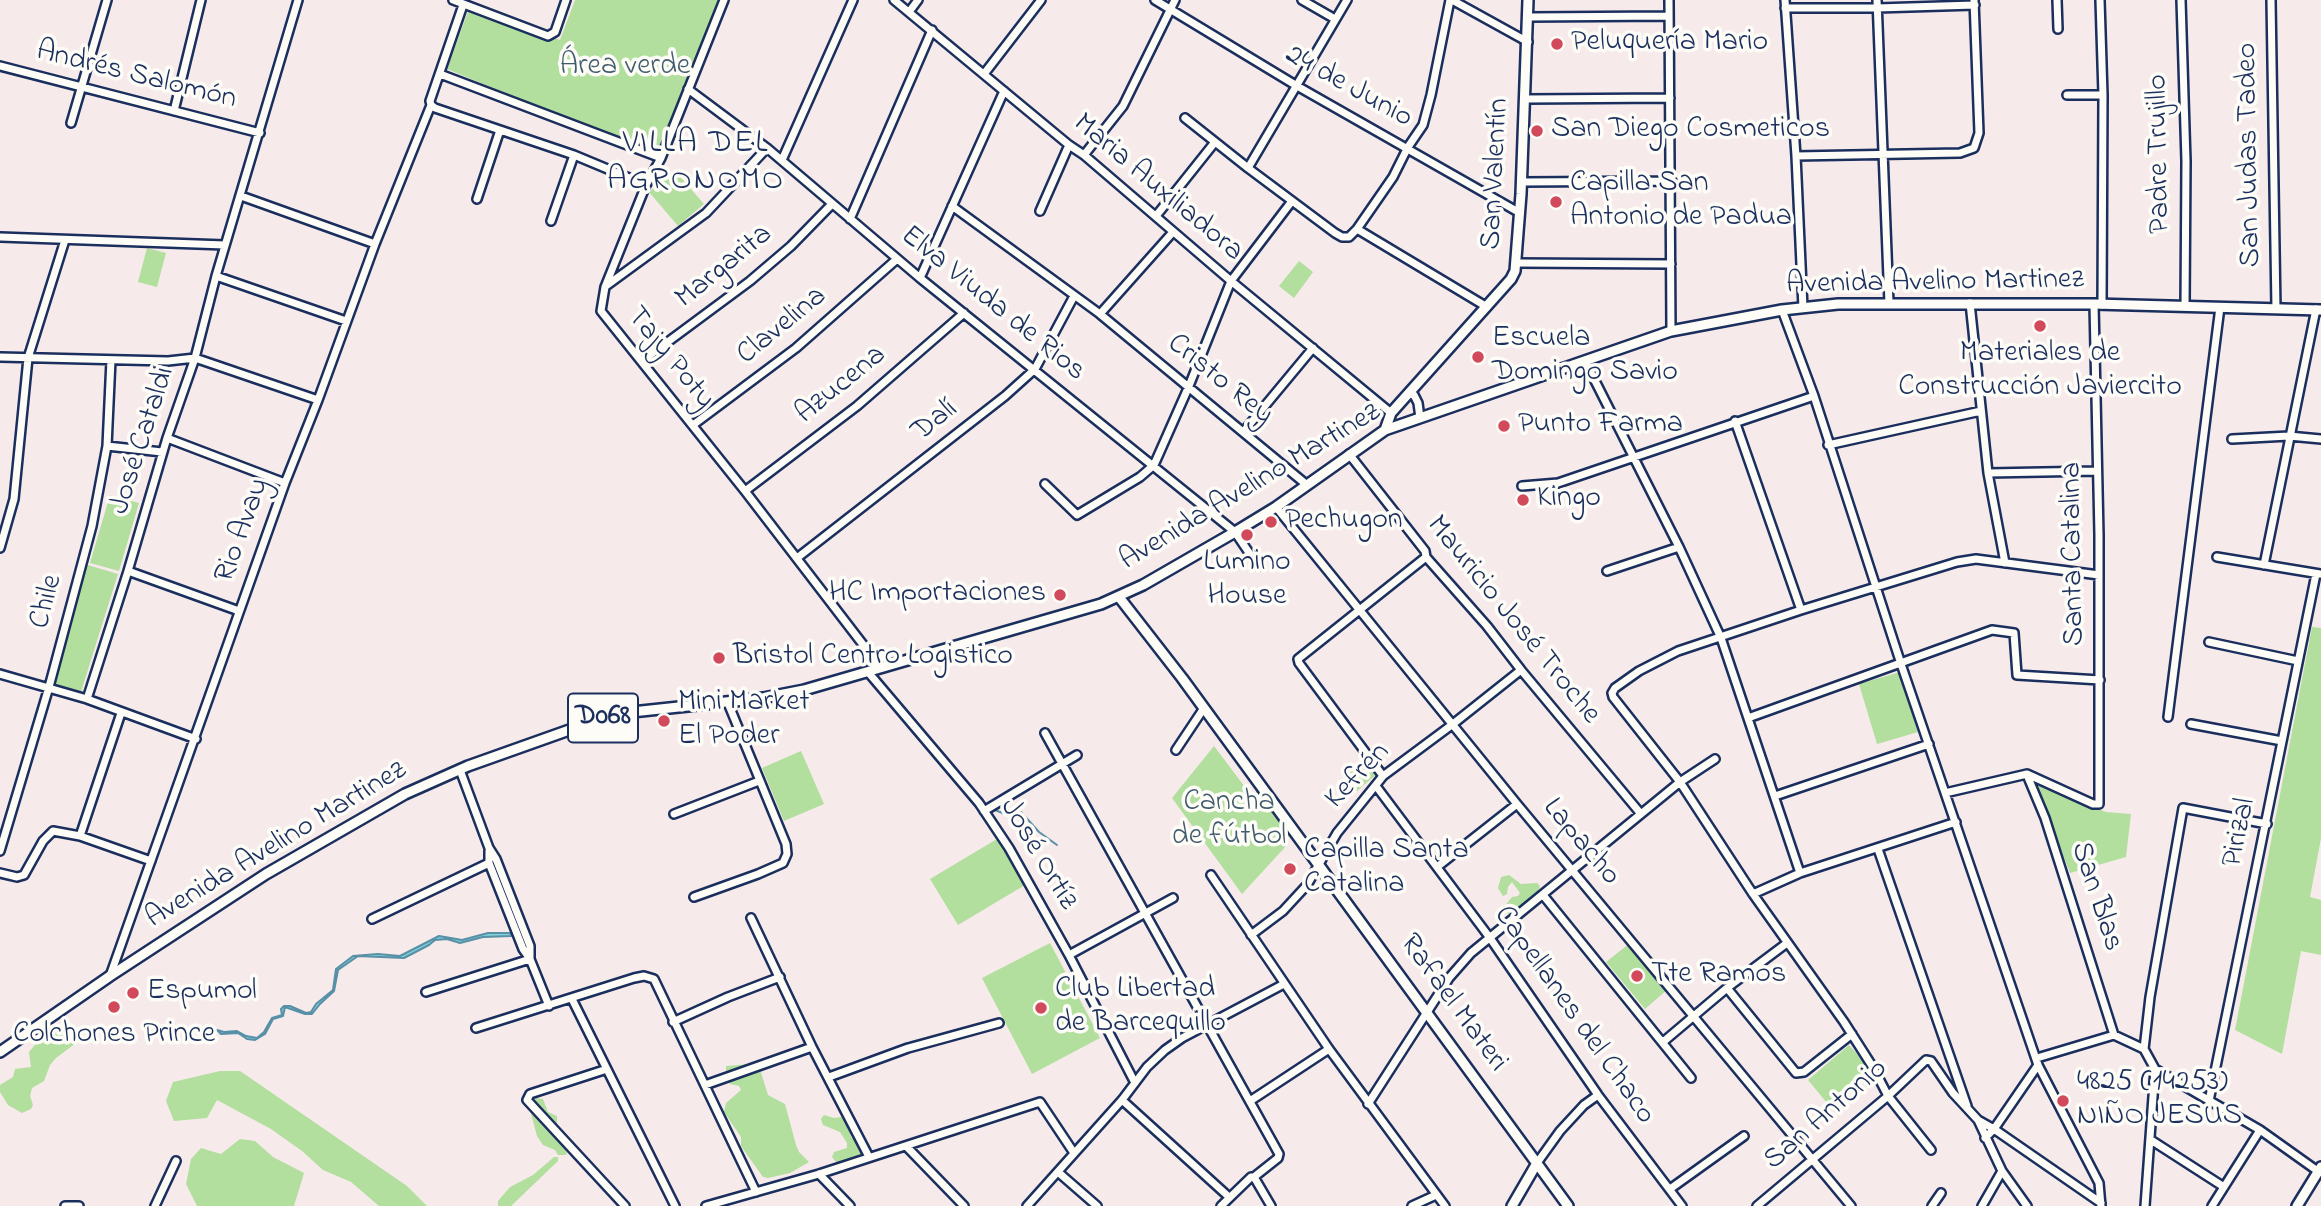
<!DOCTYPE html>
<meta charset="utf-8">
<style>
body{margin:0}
canvas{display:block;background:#f6eaea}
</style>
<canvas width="2321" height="1206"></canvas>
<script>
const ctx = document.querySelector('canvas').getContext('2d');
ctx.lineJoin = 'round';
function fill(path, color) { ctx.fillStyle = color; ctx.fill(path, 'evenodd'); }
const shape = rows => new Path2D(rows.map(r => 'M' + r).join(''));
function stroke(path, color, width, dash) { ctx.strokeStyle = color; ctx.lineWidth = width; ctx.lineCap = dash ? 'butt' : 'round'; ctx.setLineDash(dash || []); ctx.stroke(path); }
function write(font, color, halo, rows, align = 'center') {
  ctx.font = font + ' "Indie Flower",sans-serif'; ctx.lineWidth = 7; ctx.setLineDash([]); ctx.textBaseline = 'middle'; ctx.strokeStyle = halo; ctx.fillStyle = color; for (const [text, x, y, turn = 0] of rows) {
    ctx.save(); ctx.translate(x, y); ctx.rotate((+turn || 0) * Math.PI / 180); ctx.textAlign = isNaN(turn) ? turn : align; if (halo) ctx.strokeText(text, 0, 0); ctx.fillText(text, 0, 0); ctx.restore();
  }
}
fill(shape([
 [575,0,727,0,661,158,447,69,470,6,560,40],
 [675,171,704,204,678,226,649,192],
 [147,248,166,253,157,287,138,282],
 [1299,261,1313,272,1294,298,1279,286],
 [110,495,139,503,119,571,90,563],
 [81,563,118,574,80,695,47,686],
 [2312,627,2321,628,2321,838,2310,897,2321,900,2321,955,2301,951,2282,1054,2235,1030],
 [1900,672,1918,732,1877,744,1859,684],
 [1214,746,1251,795,1257,791,1292,834,1284,840,1287,845,1242,894,1172,798],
 [801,751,824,804,784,821,762,768],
 [1367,758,1379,772,1357,791,1345,777],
 [2036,785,2106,812,2131,814,2126,857,2070,873],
 [997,839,1025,885,958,925,930,879],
 [1509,875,1521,884,1537,883,1540,886,1537,895,1533,895,1533,899,1520,910,1513,908,1510,914,1504,912,1503,908,1512,897,1518,896,1520,893,1512,882,1508,887,1507,894,1503,896,1498,888,1501,877],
 [1050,943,1100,1038,1032,1074,982,978],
 [1630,943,1668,989,1645,1009,1606,962],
 [65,1027,72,1027,76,1043,56,1058,50,1065,44,1081,32,1088,30,1096,33,1105,31,1109,22,1113,8,1105,0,1092,0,1085,13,1077,15,1069,31,1067,29,1052,38,1041],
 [1849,1045,1869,1067,1827,1103,1808,1080],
 [751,1064,759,1066,768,1095,785,1104,796,1145,799,1152,809,1162,790,1173,768,1178,763,1177,741,1146,741,1137,724,1112,726,1103,741,1090,739,1086,730,1084,726,1078,726,1066],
 [220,1071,240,1071,407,1186,427,1206,379,1206,351,1182,323,1170,302,1151,271,1129,217,1100,207,1118,174,1121,166,1101,173,1082],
 [536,1098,543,1099,548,1112,557,1116,557,1124,554,1126,564,1146,567,1154,565,1155,558,1155,555,1150,543,1145,537,1136,530,1110,532,1102],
 [824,1115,834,1118,842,1117,848,1121,851,1137,861,1145,863,1154,846,1162,836,1162,832,1157,834,1152,847,1148,847,1143,840,1132,823,1125,821,1119],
 [240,1139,255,1141,273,1157,304,1173,294,1206,197,1206,186,1184,191,1159,201,1148,221,1154],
 [554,1157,558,1157,558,1161,511,1206,498,1206,498,1201,510,1187,533,1175]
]), '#b2df9e');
const water = shape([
 [488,933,510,933,512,936,483,937,460,943,447,939,435,940,429,945,404,958,358,956,338,970,334,991,320,1004,312,1014,305,1014,285,1007,283,1016,273,1019,265,1034,255,1040,247,1039,238,1033,221,1034,217,1030,224,1032,237,1031,246,1036,257,1038,264,1032,272,1018,282,1015,281,1009,284,1006,290,1006,306,1013,311,1012,316,1004,333,990,336,969,353,956,378,954,400,956,439,936,462,940,488,933]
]);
fill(water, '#80d1d8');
stroke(water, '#5890a7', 2);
stroke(shape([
 [995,810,1010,816,1021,812,1039,832,1057,845]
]), '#5890a7', 2);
const minor = shape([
 [453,0,548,36,555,32,566,0],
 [724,0,661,158,646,185,605,287,601,311,745,491,881,668],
 [894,0,1069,145,1084,155,1231,281,1391,413],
 [1155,0,1297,86,1520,213],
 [1302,0,1335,19],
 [1452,0,1528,42],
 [1669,0,1671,331],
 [1785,0,1796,156,1803,308],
 [1877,0,1889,303],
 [2057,0,2058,29],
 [2100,0,2103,95,2102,305],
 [2181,0,2186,161,2185,306],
 [2271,0,2276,309],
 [1785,8,1877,8,1975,5],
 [909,12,918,0],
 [1529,17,1669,16],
 [0,66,260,133],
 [440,74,661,158],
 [984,74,1041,0],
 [688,89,767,148,920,278,1235,532,1258,566],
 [2067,95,2103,95],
 [1526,99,1670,98],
 [431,105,435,108,574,155,646,185],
 [174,111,201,0],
 [1185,118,1248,168,1335,233,1342,237,1349,237,1357,229,1487,307],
 [71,123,107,0],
 [1084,155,1123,106,1175,0],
 [1796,156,1960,153,1974,148,1979,133,1974,0],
 [782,160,853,0],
 [1248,168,1347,0],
 [1522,182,1672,181],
 [241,196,375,244],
 [477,199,500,130],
 [952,206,1100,314,1307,485],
 [1040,211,1069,145],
 [1156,216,1215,142],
 [850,219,932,30],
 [551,221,574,155],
 [1357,229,1393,177,1408,147,1423,125,1431,95,1450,0],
 [0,237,225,245],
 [1516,263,1671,264],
 [216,276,346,321],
 [920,278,1004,91],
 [606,286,706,213,767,148],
 [1970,303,1988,473,2005,563],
 [1782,310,1814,396,1901,664,2038,1065,2099,1183,2101,1206],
 [1100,314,1173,232],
 [0,357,168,361,195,358,318,400],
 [642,361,750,281,791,246,832,204],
 [1585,361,1679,547,1721,638,1800,873],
 [1410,394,1414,395,1418,403,1420,418],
 [1735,421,1801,610],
 [693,425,796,348,897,259],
 [1244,431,1313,348],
 [167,438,285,483],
 [2232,439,2289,436,2321,439],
 [1828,445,1981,411],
 [107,446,162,452],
 [1349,454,1425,551,1426,557,1487,626,1521,670,1641,814],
 [1988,473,2097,471],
 [1045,484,1077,515,1140,477,1154,465,1189,386,1231,281,1292,201],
 [1522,486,1558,483,1814,396],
 [745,491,857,406,964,313],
 [1276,507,1517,804,1851,1206],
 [0,548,14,499,28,358,65,240],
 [2217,557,2320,574],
 [797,558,1005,396,1035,369,1074,296],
 [2264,565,2316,309],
 [128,571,239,611],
 [1607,571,1679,547],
 [2209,642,2298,661],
 [868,672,979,803,1009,848,1069,955,1135,1083],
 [0,674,87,699,196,739],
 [87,699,128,571,167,438,195,358,216,276,298,0],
 [2168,717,2220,307],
 [1748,718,1992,630,2014,633,2017,675,2100,680],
 [2191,724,2282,741],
 [1045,733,1279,1154,1278,1158,1254,1177,1251,1177,1221,1206],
 [1176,750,1204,708],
 [2027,775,2045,818,2114,1035],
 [1383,776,1299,663,1298,659,1426,557],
 [1376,786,1490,938,1598,1095,1682,1206],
 [1945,793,2027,774,2093,804,2099,804,2099,535,2094,304],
 [1775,796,1929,744],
 [984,811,1077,755],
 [674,814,759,781],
 [80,836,121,713],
 [1878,849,1967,1106],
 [0,851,49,687,92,526,107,446,111,360],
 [489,851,489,863,523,949,530,959,549,1006],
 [1437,867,1517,804],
 [0,873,17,877,24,875,43,841,53,831,80,836,151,861],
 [1211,875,1329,1049,1445,1206],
 [1753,894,1800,873,1956,822],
 [1543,895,1691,1078],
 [694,897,758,874,783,863,787,854,786,844,728,703],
 [751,918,812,1047,869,1157],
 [372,919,489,863],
 [1251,935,1283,911,1307,885,1337,833,1383,776,1453,724,1521,670],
 [1069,955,1173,898],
 [110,976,285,483,318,400,375,244,431,105,430,101,463,5],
 [1727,988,1796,1073,1804,1072,1852,1034],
 [426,992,530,959,530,946,496,859,489,848,460,770],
 [572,999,675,1206],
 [673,1022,728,997,780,977],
 [476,1028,634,978,644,976,654,979,756,1192],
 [1663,1042,1727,988,1787,943],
 [2144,1049,2150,997,2183,808,2267,824],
 [2037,1058,2114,1035,2144,1049,2155,1069,2145,1206],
 [607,1069,530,1094,527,1100,625,1206],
 [2155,1069,2260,1130,2319,1172],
 [829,1077,908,1048,999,1023],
 [705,1085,812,1047],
 [1122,1100,1229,1197],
 [1250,1101,1329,1049],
 [2209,1101,2316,574],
 [1368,1104,1449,978,1471,953,1680,782,1715,759],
 [1978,1120,2002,1171,2027,1206],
 [1985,1138,1994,1129,2038,1065],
 [2151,1140,2224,1187],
 [906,1146,964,1206],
 [1931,1150,1888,1096,1874,1069,1844,1022,1753,894,1680,782,1613,697,1612,693,1615,688,1639,671,1678,651,1801,610,1957,562,1976,559,2099,575],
 [1537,1163,1560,1131,1584,1105,1598,1095],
 [1058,1172,1097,1206],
 [819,1174,850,1206],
 [1254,1177,1271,1206],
 [1670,1189,1744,1136],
 [65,1206,79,1206],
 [155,1206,176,1161],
 [706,1206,819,1174,1040,1102,1074,1153],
 [1027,1206,1122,1100,1147,1067,1165,1050,1182,1038,1284,984],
 [1412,1206,1436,1195],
 [1757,1206,1888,1096,1926,1060,1931,1061,1953,1093,1978,1120,1994,1129,2101,1203],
 [1932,1206,1941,1193],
 [1982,1206,2002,1171],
 [2212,1206,2260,1130]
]);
const major = shape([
 [1385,430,1391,413,1511,279,1515,271,1521,194,1528,0],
 [1119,597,1182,678,1568,1206],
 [0,1052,110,976,266,874,405,794,468,766,603,718,632,712,763,698,804,690,1101,604,1143,585,1235,532,1276,507,1385,430,1671,331,1782,310,1838,304,2094,304,2321,310],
 [1512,1206,1537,1163],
 [2297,1206,2321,1167]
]);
stroke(minor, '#1b2f5e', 12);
stroke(major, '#1b2f5e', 14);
stroke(minor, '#fdfcf7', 7);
stroke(major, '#fdfcf7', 9);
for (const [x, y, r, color] of [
 [1557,44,7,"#d1495b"],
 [1537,131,7,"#d1495b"],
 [1556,202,7,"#d1495b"],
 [2040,326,7,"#d1495b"],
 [1478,357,7,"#d1495b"],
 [1504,426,7,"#d1495b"],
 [1523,500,7,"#d1495b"],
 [1271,522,7,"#d1495b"],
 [1247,535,7,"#d1495b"],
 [1060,595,7,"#d1495b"],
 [719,658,7,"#d1495b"],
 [664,721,7,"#d1495b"],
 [1290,869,7,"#d1495b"],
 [1637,976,7,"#d1495b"],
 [133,993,7,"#d1495b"],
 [114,1007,7,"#d1495b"],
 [1041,1008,7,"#d1495b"],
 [2063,1101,7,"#d1495b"]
]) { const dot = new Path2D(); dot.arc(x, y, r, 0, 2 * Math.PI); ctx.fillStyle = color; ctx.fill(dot); stroke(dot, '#fdfcf7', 2.5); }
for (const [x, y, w] of [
 [603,718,70]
]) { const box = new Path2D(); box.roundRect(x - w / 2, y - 24.5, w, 49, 5); ctx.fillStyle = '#fdfcf7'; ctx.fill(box); stroke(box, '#1b2f5e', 2); }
write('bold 28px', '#1b2f5e', null, [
 ["D068",603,718]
]);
write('30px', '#1b2f5e', '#fdfcf7', [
 ["Peluquería Mario",1571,44],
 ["San Diego Cosmeticos",1551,131],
 ["Capilla San",1570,185],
 ["Antonio de Padua",1570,219],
 ["Escuela",1492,340],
 ["Domingo Savio",1492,374],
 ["Materiales de",2040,355,"center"],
 ["Construcción Javiercito",2040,389,"center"],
 ["Punto Farma",1518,426],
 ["Kingo",1537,500],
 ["Pechugon",1285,522],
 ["Lumino",1247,564,"center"],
 ["House",1247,598,"center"],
 ["HC Importaciones",1046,595,"right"],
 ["Bristol Centro Logistico",733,658],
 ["Mini Market",678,704],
 ["El Poder",678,738],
 ["Capilla Santa",1304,852],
 ["Catalina",1304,886],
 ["Tte Ramos",1651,976],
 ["Club Libertad",1055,991],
 ["de Barcequillo",1055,1025],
 ["Espumol",147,993],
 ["Colchones Prince",114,1036,"center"],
 ["4825 (14253)",2077,1084],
 ["NIÑO JESUS",2077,1118]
], 'left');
write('30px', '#415b6e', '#fdfcf7', [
 ["Área verde",625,68],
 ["Cancha",1229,804],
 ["de fútbol",1229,838]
]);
write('30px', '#1b2f5e', '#fdfcf7', [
 ["Andrés Salomón",136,77,14],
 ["24 de Junio",1348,88,29],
 ["Padre Trujillo",2161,154,-91],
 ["San Judas Tadeo",2251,155,-91],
 ["San Valentín",1497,174,-87],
 ["Maria Auxiliadora",1157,189,40],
 ["Margarita",725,268,-39],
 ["Avenida Avelino Martinez",1935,284,-1],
 ["Elva Viuda de Rios",992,305,39],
 ["Clavelina",783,327,-39],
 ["Tajy Poty",669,359,51],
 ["Cristo Rey",1219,381,39],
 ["Azucena",842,386,-39],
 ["Dalí",936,422,-38],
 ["José Cataldi",144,441,-72],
 ["Avenida Avelino Martinez",1251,488,-31],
 ["Rio Avay",244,531,-70],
 ["Santa Catalina",2075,554,-91],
 ["Chile",48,602,-75],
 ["Mauricio José Troche",1512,621,51],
 ["Kefrén",1359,777,-46],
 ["Pirizal",2241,833,-78],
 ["Lapacho",1580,843,50],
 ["Avenida Avelino Martinez",277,846,-31],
 ["José Ortíz",1037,855,59],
 ["San Blas",2095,897,72],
 ["Rafael Materi",1452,1004,54],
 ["Capellanes del Chaco",1573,1016,55],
 ["San Antonio",1827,1116,-41]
]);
ctx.letterSpacing = '2px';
write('32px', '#1b2f5e', '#fdfcf7', [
 ["VILLA DEL",696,146],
 ["AGRONOMO",696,183]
]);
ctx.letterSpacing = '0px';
</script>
